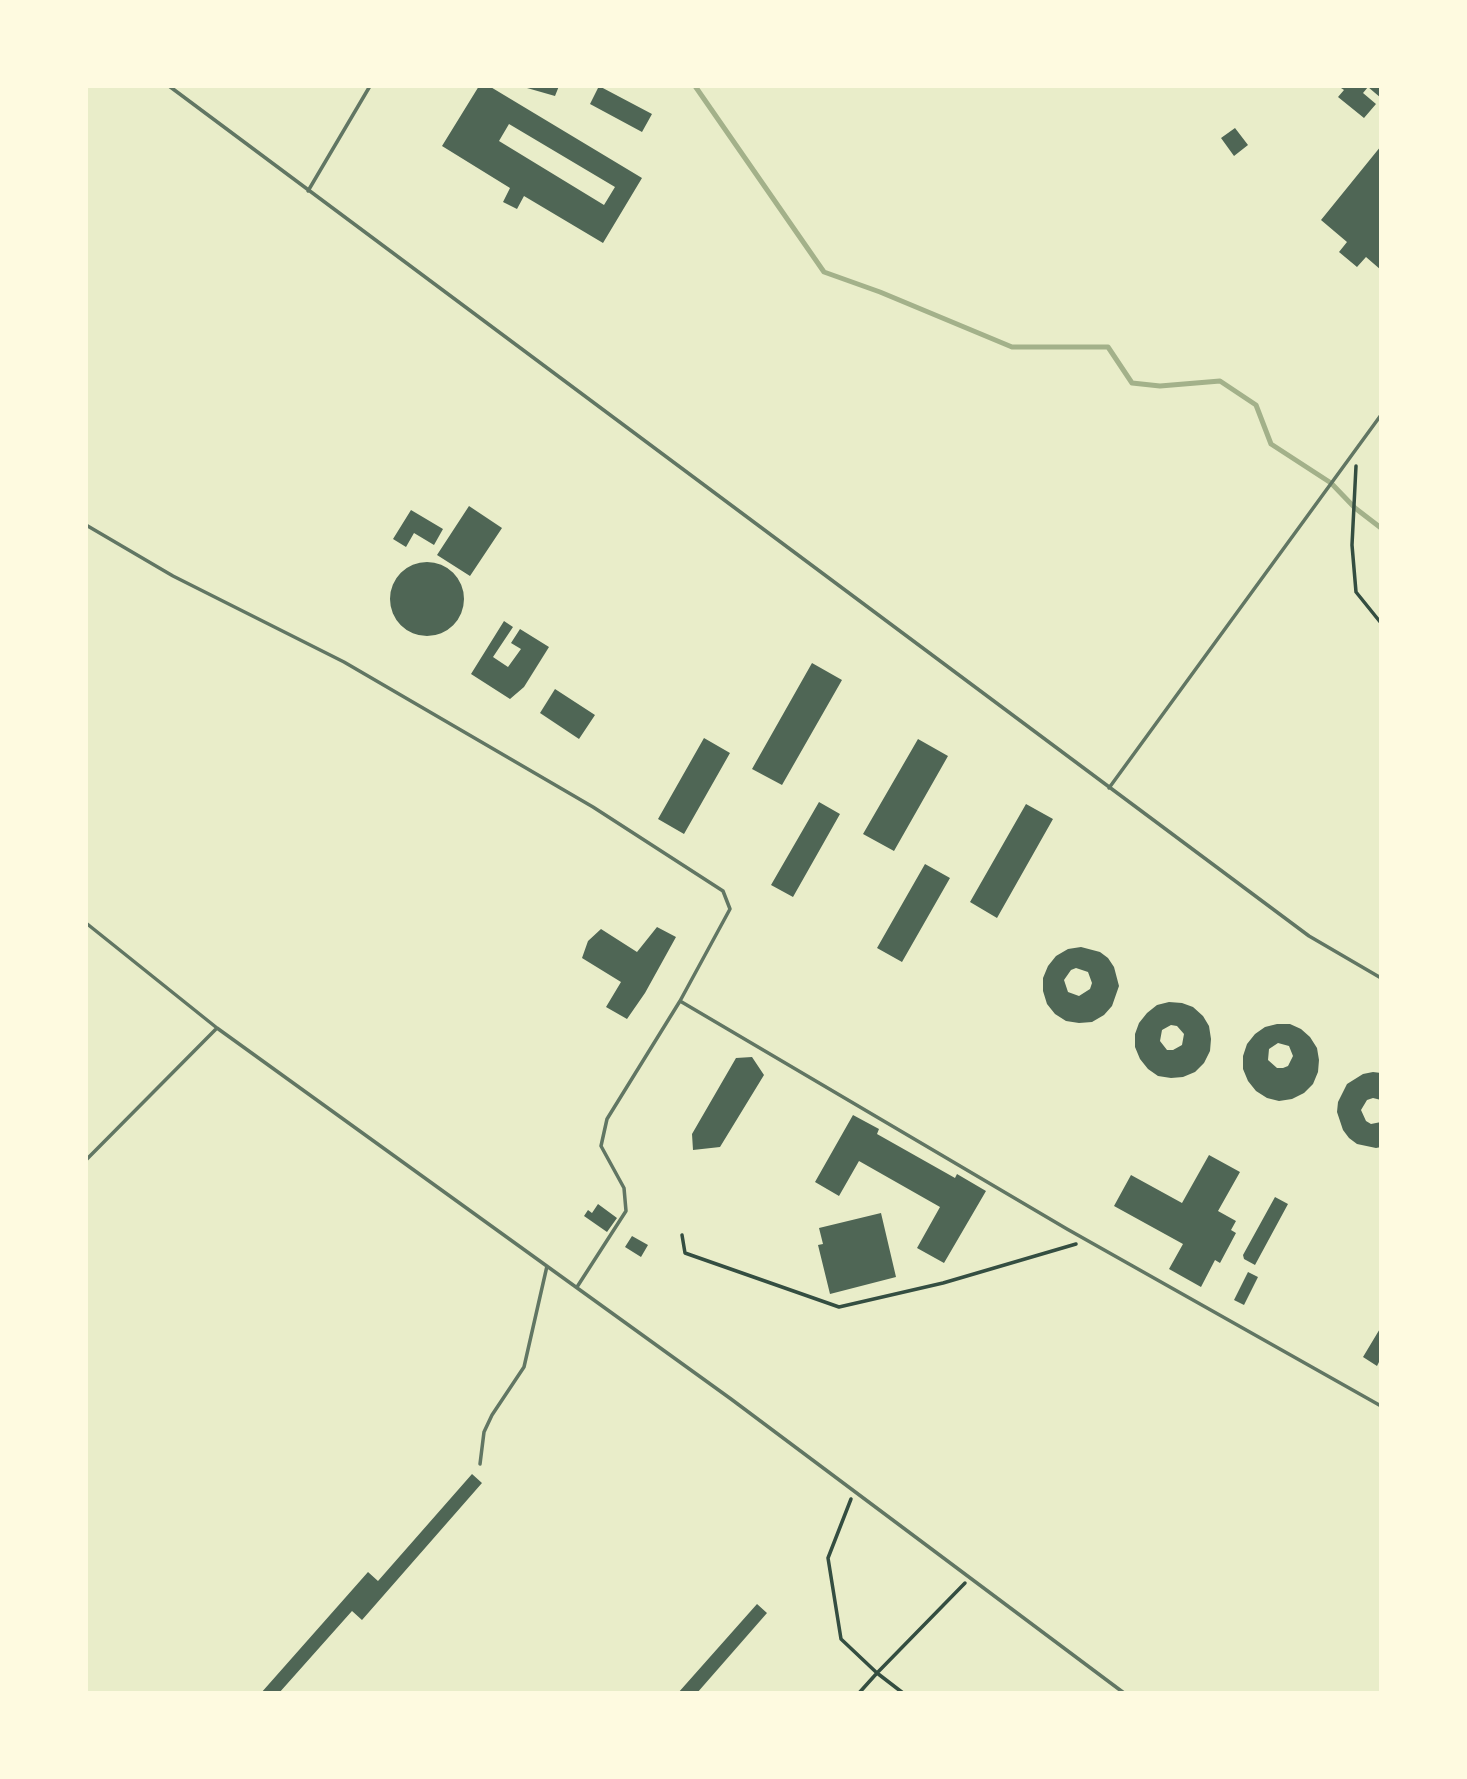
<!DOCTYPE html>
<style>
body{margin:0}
#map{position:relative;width:1467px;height:1779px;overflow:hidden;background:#e9edc9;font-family:"Titillium Web",sans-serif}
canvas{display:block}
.frame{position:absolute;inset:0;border:88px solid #fefae0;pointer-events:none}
</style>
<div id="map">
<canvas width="1467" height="1779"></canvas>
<div class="frame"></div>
</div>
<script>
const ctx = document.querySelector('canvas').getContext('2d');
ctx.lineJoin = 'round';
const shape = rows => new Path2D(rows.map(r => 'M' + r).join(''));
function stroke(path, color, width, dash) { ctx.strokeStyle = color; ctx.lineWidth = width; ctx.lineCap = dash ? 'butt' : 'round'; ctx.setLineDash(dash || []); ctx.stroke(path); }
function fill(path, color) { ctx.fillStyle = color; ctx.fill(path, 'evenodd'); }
stroke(shape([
 [695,86,824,272,880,292,1012,347,1108,347,1132,383,1160,386,1220,381,1256,405,1271,444,1331,483,1355,508,1381,528]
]), '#a3b18a', 5);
fill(shape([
 [479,86,489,86,642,178,603,243,524,196,517,209,503,202,510,188,442,146],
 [509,124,615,187,604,205,499,141],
 [520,86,559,86,555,96],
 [599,86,652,114,642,132,590,104],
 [1338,86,1381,86,1381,98,1368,87,1363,93,1376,104,1364,118,1338,97,1344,90],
 [1235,128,1248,145,1234,156,1221,138],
 [1381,146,1381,270,1366,257,1357,267,1339,252,1347,242,1321,220],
 [469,506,502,528,470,576,437,555],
 [411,510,443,529,434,545,414,533,406,547,393,539],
 '390 599a37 37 0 1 1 74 0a37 37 0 1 1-74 0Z',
 [504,621,513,627,493,657,508,667,521,649,511,643,520,629,549,647,524,687,510,699,471,674],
 [812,663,842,680,782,785,752,769],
 [555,689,595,715,579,739,540,713],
 [704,738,730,753,684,834,658,819],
 [918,739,948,756,894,851,863,834],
 [819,802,840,814,793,897,771,885],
 [1026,804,1053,819,997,918,970,902],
 [925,864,950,878,902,962,877,948],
 [657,927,676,937,645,993,627,1019,606,1007,621,982,582,958,588,941,601,929,637,952],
 [1081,947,1100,952,1108,958,1114,967,1119,986,1112,1006,1104,1015,1092,1022,1079,1023,1066,1021,1055,1014,1047,1004,1043,991,1043,978,1048,966,1056,956,1068,949],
 [1076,968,1088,972,1092,983,1090,989,1079,996,1068,992,1064,980,1071,970],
 [1169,1002,1182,1003,1193,1007,1203,1016,1209,1026,1211,1039,1210,1051,1204,1063,1195,1072,1183,1077,1171,1078,1158,1076,1148,1069,1140,1059,1135,1047,1135,1034,1139,1023,1147,1013,1157,1005],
 [1171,1025,1177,1026,1184,1034,1182,1045,1173,1050,1167,1050,1160,1041,1162,1030],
 [1277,1024,1290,1024,1301,1029,1310,1037,1317,1048,1319,1060,1318,1072,1313,1084,1304,1093,1292,1099,1279,1101,1267,1098,1256,1091,1248,1081,1243,1069,1243,1056,1247,1044,1255,1034,1265,1027],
 [1278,1043,1289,1046,1293,1056,1288,1066,1283,1068,1277,1068,1268,1060,1269,1049],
 [752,1057,764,1075,720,1147,693,1150,692,1134,736,1058],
 [1373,1072,1381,1073,1381,1100,1373,1098,1367,1100,1361,1110,1366,1121,1371,1124,1381,1122,1381,1147,1376,1148,1357,1144,1349,1138,1343,1130,1337,1112,1338,1102,1347,1084,1363,1074],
 [853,1115,879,1129,877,1134,955,1178,957,1174,986,1191,944,1263,917,1248,940,1207,859,1161,839,1196,815,1182],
 [1209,1155,1240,1172,1218,1211,1236,1221,1231,1230,1236,1233,1220,1263,1215,1260,1201,1287,1169,1269,1183,1244,1114,1206,1131,1175,1182,1203],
 [1275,1197,1288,1204,1255,1265,1244,1259,1243,1255],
 [598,1204,617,1218,607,1232,584,1216,588,1210,592,1213],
 [881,1213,896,1277,830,1294,818,1245,823,1244,819,1228],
 [632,1236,648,1245,641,1257,625,1247],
 [1248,1272,1258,1277,1244,1305,1234,1300],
 [1381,1327,1381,1358,1377,1366,1363,1357],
 [472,1474,482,1483,362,1620,352,1611,279,1693,261,1693,368,1572,378,1581],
 [757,1604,767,1613,697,1693,678,1693]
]), '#4f6655');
stroke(shape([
 [1356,466,1352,545,1356,592,1381,623],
 [682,1235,685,1253,839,1307,943,1283,1076,1244],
 [851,1499,828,1558,841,1639,877,1673,859,1693],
 [903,1693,877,1673,965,1583]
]), '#344e41', 3.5);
stroke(shape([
 [169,86,1309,936,1381,978],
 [308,191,370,86],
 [86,525,173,576,344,662,593,807,723,891,730,909,680,1001,607,1119,601,1146,624,1188,626,1211,577,1287],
 [1109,788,1381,415],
 [86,923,217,1028,731,1399,1124,1693],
 [680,1001,1067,1229,1381,1406],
 [86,1160,217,1028],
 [480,1464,484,1432,492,1415,524,1367,547,1266]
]), '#617663', 3.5);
</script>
